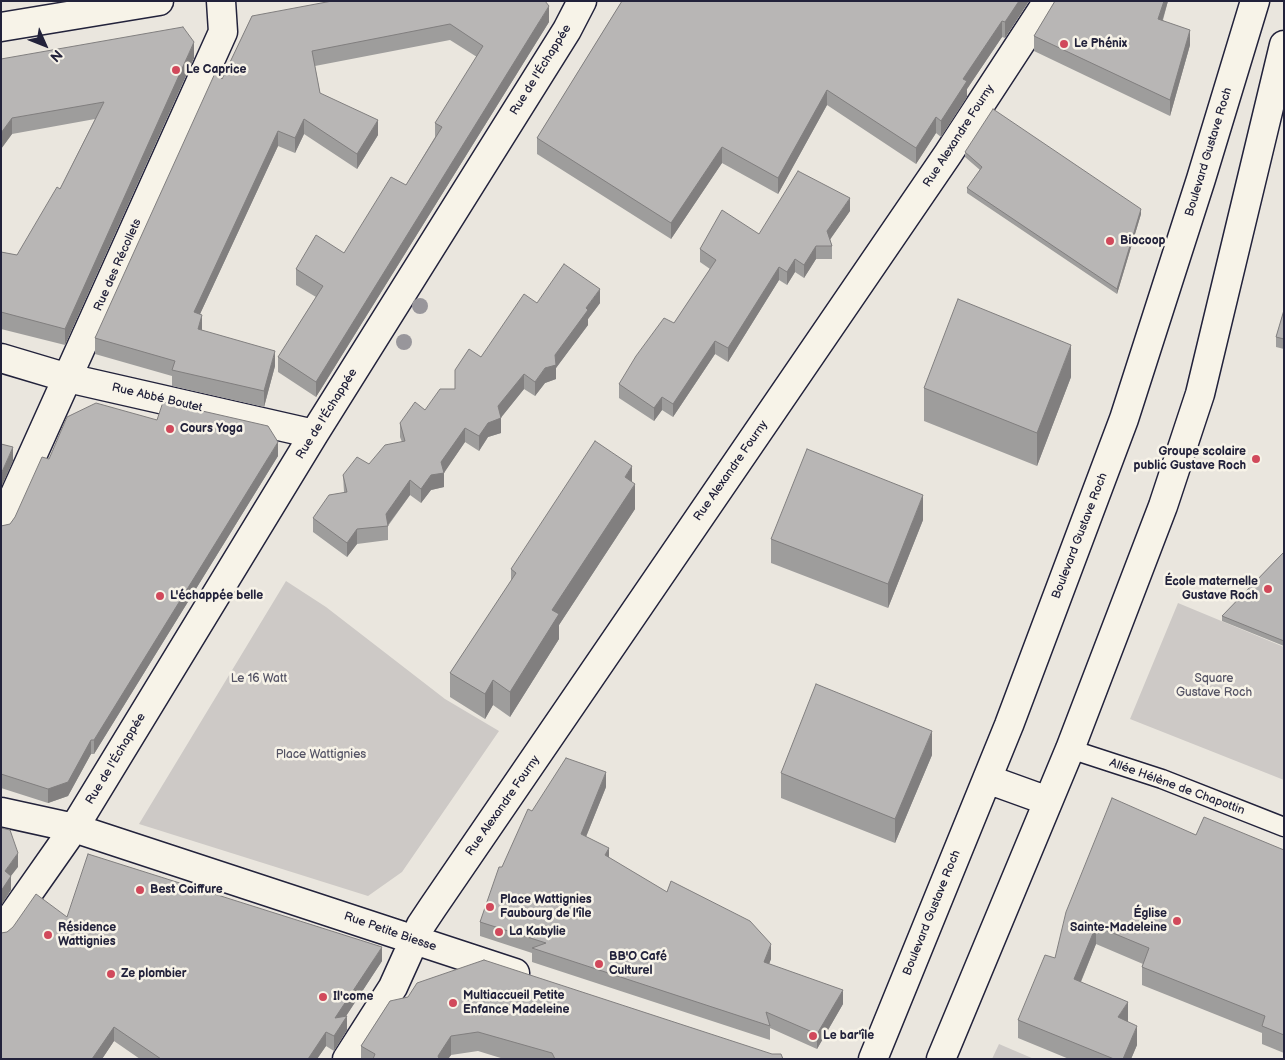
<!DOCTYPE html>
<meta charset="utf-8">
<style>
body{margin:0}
#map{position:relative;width:1285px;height:1060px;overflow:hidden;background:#eae6de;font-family:"Balsamiq Sans",sans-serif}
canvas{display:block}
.frame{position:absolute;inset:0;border:2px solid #22223b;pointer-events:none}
.north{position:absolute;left:20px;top:20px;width:50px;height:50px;-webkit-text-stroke:4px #f7f3e8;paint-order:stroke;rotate:134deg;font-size:14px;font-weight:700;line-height:20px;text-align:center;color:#22223b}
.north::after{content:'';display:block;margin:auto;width:18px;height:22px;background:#22223b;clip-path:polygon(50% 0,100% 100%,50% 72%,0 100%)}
</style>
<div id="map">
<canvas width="1285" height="1060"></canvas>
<div class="frame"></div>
<div class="north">N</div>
</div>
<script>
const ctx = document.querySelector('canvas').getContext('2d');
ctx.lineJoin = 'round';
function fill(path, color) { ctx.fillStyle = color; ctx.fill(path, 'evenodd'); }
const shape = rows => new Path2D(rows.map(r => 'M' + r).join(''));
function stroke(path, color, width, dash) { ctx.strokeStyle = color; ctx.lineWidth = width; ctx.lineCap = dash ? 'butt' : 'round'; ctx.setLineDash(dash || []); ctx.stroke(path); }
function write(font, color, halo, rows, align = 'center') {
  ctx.font = font + ' "Balsamiq Sans",sans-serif'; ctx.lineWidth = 5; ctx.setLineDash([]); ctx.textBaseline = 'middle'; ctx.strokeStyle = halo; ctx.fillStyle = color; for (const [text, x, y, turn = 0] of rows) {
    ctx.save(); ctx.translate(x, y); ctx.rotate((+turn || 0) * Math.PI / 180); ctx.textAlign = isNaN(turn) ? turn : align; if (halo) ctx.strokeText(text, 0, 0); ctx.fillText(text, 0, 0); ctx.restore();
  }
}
fill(shape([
 [286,581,326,607,445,699,499,731,402,872,368,896,139,824],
 [1178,603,1284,647,1284,780,1130,719],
 [999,1044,1034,1059,992,1059]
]), '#cdc9c6');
const lane = shape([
 [1070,749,1162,779,1284,827]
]);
const street = shape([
 [1,358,68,378,314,434],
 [1,525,223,32,221,1],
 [1,812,74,828,515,973],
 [1,932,74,828,314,434,567,30,582,1],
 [347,1059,393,987,421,925,433,907,948,154,1048,1]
]);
const secondary = shape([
 [1,27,159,1],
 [987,779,1048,801],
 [873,1059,1009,725,1124,419,1201,179,1255,1],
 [941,1059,1070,749,1163,506,1200,394,1284,45]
]);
stroke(lane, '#22223b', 21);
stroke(street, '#22223b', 31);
stroke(secondary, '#22223b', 31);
stroke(lane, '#f7f3e8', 18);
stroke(street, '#f7f3e8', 28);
stroke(secondary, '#f7f3e8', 28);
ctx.fillStyle = '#98969b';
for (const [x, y] of [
 [420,306],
 [404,342]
]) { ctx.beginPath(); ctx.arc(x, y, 8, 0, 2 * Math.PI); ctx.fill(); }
fill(shape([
 [622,1,1029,1,1005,38,1002,37,967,89,967,97,941,137,936,133,916,164,827,105,778,194,722,163,671,239,537,154,537,138],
 [1055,1,1168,1,1163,20,1190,45,1170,116,1034,51,1034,36],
 [252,16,549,22,316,397,278,372,278,357,316,297,296,285,296,269,344,253,406,185,435,137,435,123,477,57,450,40,315,66,320,93,378,135,357,169,304,134,295,153,278,146,200,314,202,330,275,366,264,407,172,386,172,376,95,354,95,338,222,79],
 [194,58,65,345,1,329,1,252,17,255,60,189,95,119,12,134,1,149,1,59],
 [965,152,1141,214,1117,294,967,193,967,188,980,170,965,157],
 [850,211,830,239,832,246,832,259,816,259,804,278,795,272,787,285,779,280,728,362,715,354,673,417,662,410,654,421,619,398,619,384,674,323,710,269,700,262,700,249],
 [537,303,600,303,588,319,588,325,556,368,556,379,545,383,535,396,524,389,501,417,501,433,488,437,479,451,465,442,444,472,444,487,431,490,421,503,410,495,388,526,388,540,357,544,347,557,313,532,313,518,344,492,343,475,369,464,402,442,400,437,400,423,425,410,455,389,481,357],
 [1284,310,1284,349,1276,347,1276,337],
 [1071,377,1037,466,924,421,924,388],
 [278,456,94,754,91,754,68,796,48,803,1,788,1,526,10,524,15,517,49,459],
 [632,482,635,509,559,625,559,639,510,717,493,705,485,719,450,697,450,673,511,581,511,569],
 [923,520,888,608,771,563,771,539],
 [1284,552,1284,646,1222,621,1222,616],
 [932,755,895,843,781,798,781,773],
 [606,787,586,837,609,858,771,959,769,964,843,1004,817,1049,770,1028,770,1040,532,962,532,953,480,936,480,922,502,867,532,811],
 [1196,835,1284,850,1284,1053,1262,1044,1262,1033,1142,985,1142,967,1143,964,1096,944,1081,982,1128,1021,1127,1022,1137,1045,1131,1059,1069,1059,1018,1038,1018,1020,1055,958],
 [67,917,382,961,346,1016,347,1030,334,1051,326,1046,317,1059,140,1059,114,1041,102,1059,1,1059,7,932],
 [390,1001,783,1059,504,1059,478,1051,451,1055,448,1059,361,1059,361,1046]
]), '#9e9d9c');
fill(shape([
 [1019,1,1029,1,1005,38,1005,22],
 [1164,1,1168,1,1158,35,1158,19],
 [549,6,549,22,316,397,316,382],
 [1002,21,1002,37,967,89,967,97,941,137,941,121,963,79],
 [1190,30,1190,45,1170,116,1170,100],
 [194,42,194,58,65,345,65,329],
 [827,90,827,105,778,194,778,178],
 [936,117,936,133,916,164,916,148],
 [12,118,12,134,1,149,1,133],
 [304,119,304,134,295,153,295,138],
 [378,120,378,135,357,169,357,154],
 [278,131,278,146,194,327,194,312],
 [722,147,722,163,671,239,671,223],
 [850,198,850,211,827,244,827,231],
 [1141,209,1141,214,1117,294,1117,289],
 [816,246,816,259,804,278,804,265],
 [795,259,795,272,787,285,787,272],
 [779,267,779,280,728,362,728,348],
 [600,289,600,303,588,319,588,325,556,368,556,379,545,383,535,396,535,382,555,355,586,308],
 [202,315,202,330,198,329],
 [715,341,715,354,673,417,673,404],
 [1071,345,1071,377,1037,466,1037,433],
 [275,351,275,366,264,407,264,391],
 [524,374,524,389,500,419,501,418,501,433,488,437,479,451,479,436,498,406],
 [662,397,662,410,654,421,654,408],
 [465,428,465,442,444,473,444,487,431,490,421,503,421,489],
 [278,442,278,456,94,754,94,740],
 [13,447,13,461,1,488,1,474],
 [632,466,632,489,635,484,635,509,559,625,559,639,510,717,510,692,552,610,625,477],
 [410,480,410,495,387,526,386,514],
 [923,495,923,520,888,608,888,584],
 [357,529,357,544,347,557,347,543],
 [493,680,493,705,485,719,485,694],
 [932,731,932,755,895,843,895,819],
 [91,740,91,754,68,796,48,803,48,789],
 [606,772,606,787,581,849,581,834],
 [609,848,609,863,605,855],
 [18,853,18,867,11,876,11,890,1,906,1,891,5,871],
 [1096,926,1096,944,1074,998,1074,979],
 [771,944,771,959,764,977,764,962],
 [382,947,382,961,335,1033,335,1018],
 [843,990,843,1004,817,1049,817,1034],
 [1128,1002,1128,1021,1118,1035,1118,1017],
 [347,1016,347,1030,334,1051,334,1036],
 [1137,1026,1137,1045,1131,1059,1123,1059],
 [114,1027,114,1041,102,1059,92,1059],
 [326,1032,326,1046,317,1059,308,1059],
 [451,1036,451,1055,448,1059,438,1059,438,1056]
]), '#817f7f');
const building = shape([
 [332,1,545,1,549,6,316,382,278,357,323,286,296,269,316,235,344,253,391,177,406,185,442,127,435,123,483,46,450,24,312,51,320,93,378,120,357,154,304,119,295,138,278,131,194,312,202,315,198,329,275,351,264,391,172,370,175,361,95,338,216,71,222,79,252,16,332,1],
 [622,1,1019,1,1005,22,1002,21,963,79,967,81,941,121,936,117,916,148,827,90,778,178,722,147,671,223,537,138,622,1],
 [1055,1,1164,1,1158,19,1190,30,1170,100,1034,36,1055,1],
 [183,27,194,42,65,329,1,312,1,252,17,255,57,187,60,189,104,102,12,118,1,133,1,59,183,27],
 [993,109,1141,209,1117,289,967,188,982,167,965,152,993,109],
 [798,171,850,198,827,231,832,246,816,246,804,265,795,259,787,272,779,267,728,348,715,341,673,404,662,397,654,408,619,384,636,356,664,318,674,323,716,260,700,249,722,210,759,234,798,171],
 [564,264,600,289,586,308,588,310,555,355,556,365,545,368,535,382,524,374,498,406,501,418,488,423,479,436,465,428,441,462,444,473,431,475,421,489,410,480,386,514,388,526,357,529,347,543,313,518,329,495,347,492,343,475,357,457,369,464,385,445,405,441,400,423,415,402,425,410,440,389,455,389,455,370,469,349,481,357,524,294,537,303,564,264],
 [958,299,1071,345,1037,433,924,388,958,299],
 [1284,310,1284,339,1276,337,1284,310],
 [163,402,268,426,278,442,94,740,91,740,68,782,48,789,1,774,1,526,10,524,15,517,42,457,49,459,67,417,96,403,157,420,163,402],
 [595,441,632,466,625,477,635,484,552,610,559,614,510,692,493,680,485,694,450,673,516,573,511,569,595,441],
 [1,444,13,447,1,474,1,444],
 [807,449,923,495,888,584,771,539,807,449],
 [1284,552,1284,641,1222,616,1284,552],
 [816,684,932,731,895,819,781,773,816,684],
 [566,758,606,772,581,834,609,848,605,855,667,892,671,881,750,921,771,944,764,962,843,990,817,1034,766,1012,770,1026,532,948,546,943,480,922,499,867,502,867,528,809,532,811,566,758],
 [1112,798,1196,835,1204,817,1284,850,1284,1035,1262,1026,1265,1016,1142,967,1149,948,1096,926,1074,979,1128,1002,1118,1017,1137,1026,1123,1059,1114,1059,1018,1020,1045,955,1055,958,1066,912,1112,798],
 [1,828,10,830,18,853,5,871,11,876,1,891,1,828],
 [88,854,382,947,335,1018,347,1016,334,1036,326,1032,308,1059,161,1059,114,1027,92,1059,1,1059,1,933,7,932,13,927,36,894,67,917,88,854],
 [484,960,772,1054,781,1054,783,1059,555,1059,552,1053,478,1032,451,1036,438,1056,439,1059,373,1059,375,1054,361,1046,390,1001,408,997,417,983,484,960]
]);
fill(building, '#b8b6b5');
stroke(building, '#817f7f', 1);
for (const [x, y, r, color] of [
 [1064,44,5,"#d1495b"],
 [176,70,5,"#d1495b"],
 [1110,241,5,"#d1495b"],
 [170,429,5,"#d1495b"],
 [1256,459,5,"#d1495b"],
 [1268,589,5,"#d1495b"],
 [160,596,5,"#d1495b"],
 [140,890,5,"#d1495b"],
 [490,907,5,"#d1495b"],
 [1177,921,5,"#d1495b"],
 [499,932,5,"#d1495b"],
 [48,935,5,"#d1495b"],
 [599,964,5,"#d1495b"],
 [111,974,5,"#d1495b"],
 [323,997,5,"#d1495b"],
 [453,1003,5,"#d1495b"],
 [813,1036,5,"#d1495b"]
]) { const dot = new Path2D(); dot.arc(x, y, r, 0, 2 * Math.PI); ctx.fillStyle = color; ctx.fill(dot); stroke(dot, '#f7f3e8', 2); }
write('bold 12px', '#22223b', '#f7f3e8', [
 ["Le Phénix",1074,44],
 ["Le Caprice",186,70],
 ["Biocoop",1120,241],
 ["Cours Yoga",180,429],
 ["Groupe scolaire",1246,452,"right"],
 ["public Gustave Roch",1246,466,"right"],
 ["École maternelle",1258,582,"right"],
 ["Gustave Roch",1258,596,"right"],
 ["L'échappée belle",170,596],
 ["Best Coiffure",150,890],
 ["Place Wattignies",500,900],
 ["Faubourg de l'île",500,914],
 ["Église",1167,914,"right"],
 ["Sainte-Madeleine",1167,928,"right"],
 ["Résidence",58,928],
 ["Wattignies",58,942],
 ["La Kabylie",509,932],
 ["BB'O Café",609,957],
 ["Culturel",609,971],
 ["Ze plombier",121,974],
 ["Multiaccueil Petite",463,996],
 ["Enfance Madeleine",463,1010],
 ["Il'come",333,997],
 ["Le bar'île",823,1036]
], 'left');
write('12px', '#22223b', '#f7f3e8', [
 ["Rue de l'Échappée",541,70,-58],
 ["Rue Alexandre Fourny",959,136,-57],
 ["Boulevard Gustave Roch",1209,152,-73],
 ["Rue des Récollets",118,265,-66],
 ["Rue Abbé Boutet",157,398,13],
 ["Rue de l'Échappée",327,414,-58],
 ["Rue Alexandre Fourny",731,471,-55],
 ["Boulevard Gustave Roch",1080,536,-69],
 ["Rue de l'Échappée",116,759,-59],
 ["Allée Hélène de Chapottin",1177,787,20],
 ["Rue Alexandre Fourny",503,806,-55],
 ["Boulevard Gustave Roch",932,913,-68],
 ["Rue Petite Biesse",390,932,19]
]);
write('12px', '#555465', '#f7f3e8', [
 ["Le 16 Watt",259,679],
 ["Square",1214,679],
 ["Gustave Roch",1214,693],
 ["Place Wattignies",321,755]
]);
</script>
